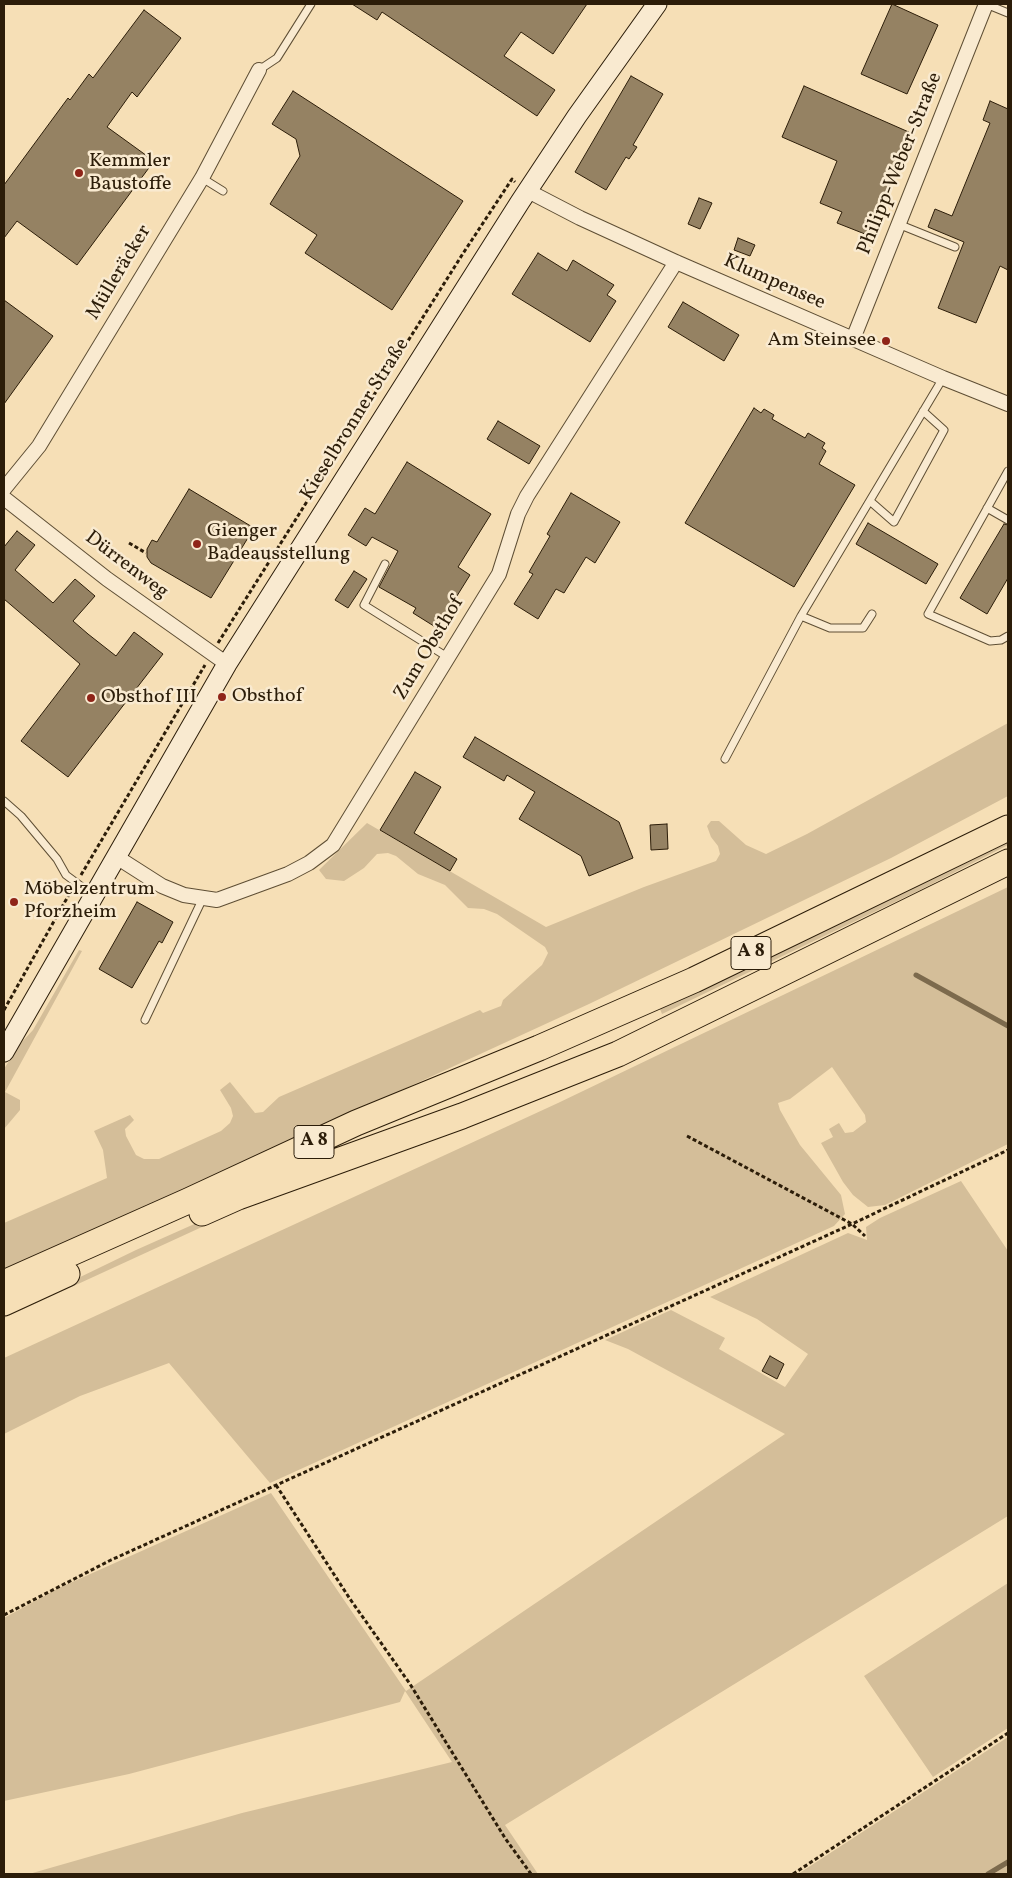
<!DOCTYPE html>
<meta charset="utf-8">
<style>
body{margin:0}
#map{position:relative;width:1012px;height:1878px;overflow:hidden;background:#f6dfb6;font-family:Vollkorn,serif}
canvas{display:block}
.frame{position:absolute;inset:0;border:5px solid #2c1d09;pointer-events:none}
</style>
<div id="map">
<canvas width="1012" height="1878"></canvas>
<div class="frame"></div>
</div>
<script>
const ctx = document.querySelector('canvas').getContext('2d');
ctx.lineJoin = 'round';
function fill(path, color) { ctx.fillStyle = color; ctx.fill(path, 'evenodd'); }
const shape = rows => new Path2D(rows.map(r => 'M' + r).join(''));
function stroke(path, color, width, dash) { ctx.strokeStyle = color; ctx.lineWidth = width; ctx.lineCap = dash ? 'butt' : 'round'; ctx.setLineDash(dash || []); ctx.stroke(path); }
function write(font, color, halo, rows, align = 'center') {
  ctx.font = font + ' Vollkorn,serif'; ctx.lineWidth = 5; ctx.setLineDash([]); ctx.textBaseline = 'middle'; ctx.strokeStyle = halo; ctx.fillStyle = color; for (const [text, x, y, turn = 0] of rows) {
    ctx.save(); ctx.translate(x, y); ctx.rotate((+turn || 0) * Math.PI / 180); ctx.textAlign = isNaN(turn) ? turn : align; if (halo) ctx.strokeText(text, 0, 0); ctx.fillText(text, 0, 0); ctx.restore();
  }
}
fill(shape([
 [1008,723,1008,796,891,858,589,1004,4,1273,4,1223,107,1178,103,1150,94,1131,130,1115,134,1120,125,1129,126,1136,136,1155,144,1159,159,1159,221,1131,230,1123,233,1116,231,1108,220,1090,230,1082,255,1113,263,1112,279,1097,480,1010,483,1013,501,1006,503,1000,542,965,548,953,545,947,497,914,484,909,468,908,445,885,418,874,396,856,388,853,377,854,364,868,344,881,326,879,319,870,367,823,546,927,644,887,716,861,720,854,718,846,711,837,707,826,711,821,719,821,746,845,766,854,807,834],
 [1008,839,1008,845,920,890,662,1014,660,1009],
 [1008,887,1008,1144,885,1205,868,1207,853,1195,843,1182,821,1143,833,1137,829,1129,839,1123,845,1133,853,1132,866,1122,865,1115,832,1067,790,1099,778,1103,780,1110,800,1145,841,1195,845,1214,834,1226,270,1483,169,1363,80,1396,4,1434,4,1358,558,1103],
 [79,950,82,951,5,1092,20,1100,20,1110,4,1129,4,1069,19,1045,33,1030],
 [961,1181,1008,1251,1008,1516,505,1825,538,1874,29,1874,242,1813,452,1762,405,1691,400,1702,129,1774,4,1801,4,1618,59,1588,271,1493,406,1691,785,1434,628,1349,605,1340,671,1310,725,1338,719,1349,785,1387,808,1354,757,1319,710,1297,848,1233,867,1240,866,1227,880,1218],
 [264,1193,265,1198,4,1318,4,1314,136,1250],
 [1008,1583,1008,1728,933,1777,864,1676],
 [1008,1737,1008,1874,798,1874]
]), '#d4be99');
stroke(shape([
 [916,975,1008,1026],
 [988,1874,1008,1862]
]), '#7c6a4d', 5);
const building = shape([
 [352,4,587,4,553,54,521,32,504,56,555,90,537,116,382,12,377,20,352,4],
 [892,4,938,25,907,94,861,74,892,4],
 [144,10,181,38,137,97,132,92,107,127,154,161,77,265,17,221,4,238,4,185,68,98,70,100,89,74,93,78,144,10],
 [631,76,663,94,633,145,637,147,629,159,626,157,606,190,575,172,631,76],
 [804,86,911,133,883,197,886,198,870,236,837,223,842,212,820,203,837,161,782,137,804,86],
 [293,91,463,201,392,310,305,253,317,235,270,204,300,156,296,139,272,124,293,91],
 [990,101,1008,109,1008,270,1000,266,976,323,938,308,964,242,928,227,935,209,952,216,990,123,983,120,990,101],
 [699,198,712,203,700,229,688,224,699,198],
 [738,238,755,245,750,256,734,250,738,238],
 [538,253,567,271,573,260,614,285,607,295,616,301,590,342,512,294,538,253],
 [4,300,53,336,4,404,4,300],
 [683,302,739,335,724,361,668,327,683,302],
 [754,408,761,413,764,409,774,415,772,419,805,438,808,433,825,443,822,448,826,451,819,464,855,485,794,587,685,523,754,408],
 [498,421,540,446,529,464,487,439,498,421],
 [407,462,491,514,458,567,470,575,437,628,413,613,416,608,379,587,398,551,372,537,366,546,348,535,365,508,375,514,407,462],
 [189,489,254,528,211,598,151,563,147,557,147,549,152,540,157,542,189,489],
 [571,493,620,522,595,563,586,557,564,593,556,589,538,619,514,604,533,574,529,572,550,536,547,534,571,493],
 [868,523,938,564,926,584,856,544,868,523],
 [1004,524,1008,525,1008,578,987,614,960,598,1004,524],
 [17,531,35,545,15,570,53,603,75,579,95,596,73,621,88,634,116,656,134,632,163,654,68,777,21,741,80,664,4,599,4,547,17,531],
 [354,571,367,579,348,608,335,600,354,571],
 [475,737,619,822,633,858,589,876,581,856,519,819,535,792,507,775,504,781,463,757,475,737],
 [415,772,441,787,414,833,457,859,450,871,380,830,415,772],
 [667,824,668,849,651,850,650,825,667,824],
 [137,902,173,922,162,943,159,941,132,988,99,969,137,902],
 [770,1356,784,1364,777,1379,762,1371,770,1356]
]);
fill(building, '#958263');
stroke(building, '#2c1d09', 1);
const lane = shape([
 [986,4,1008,13],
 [259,70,277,58,311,4],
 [202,178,223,191],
 [898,224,955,247],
 [1008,471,928,614,990,641,1001,640,1008,636],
 [870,501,894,522,944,430,923,411],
 [987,508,1008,520],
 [385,564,364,605,449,658],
 [801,616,830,628,863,628,872,614],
 [725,759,801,616,943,378],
 [4,801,21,816,57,859,66,875,93,895],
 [145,1020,202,900]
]);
const street = shape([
 [528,191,580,218,676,262,943,378,1008,404],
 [853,339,986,4],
 [4,489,39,446,202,178,259,70],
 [4,498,107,579,227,664],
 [115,856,162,886,184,895,217,900,288,874,309,863,333,845,499,574,518,514,527,496,676,262]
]);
const secondary = shape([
 [4,1052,227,664,520,202,577,116,657,4]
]);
const highway = shape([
 [202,1213,238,1197,462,1116,618,1054,1008,862],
 [4,1283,188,1201,356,1123,539,1048,694,980,1008,828],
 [4,1303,67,1274]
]);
stroke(lane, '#5e4e34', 9);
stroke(street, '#5e4e34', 16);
stroke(secondary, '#2c1d09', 21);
stroke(highway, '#2c1d09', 27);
stroke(shape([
 [129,543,146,553],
 [218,643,462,255,512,179,515,182],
 [81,875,205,665],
 [4,1010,71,891],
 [687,1136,852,1224,865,1236],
 [276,1485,350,1599,410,1684,505,1838,531,1874],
 [4,1615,111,1560,852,1224,1008,1150],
 [793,1874,1008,1733]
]), '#2c1d09', 3, [4, 2.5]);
stroke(lane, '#f9ead0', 7);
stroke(street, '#f9ead0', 14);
stroke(secondary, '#f9ead0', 19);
stroke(highway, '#f6dfb6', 25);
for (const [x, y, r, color] of [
 [79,173,5,"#8f2418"],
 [886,341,5,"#8f2418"],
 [197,544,5,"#8f2418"],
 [222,697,5,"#8f2418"],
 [91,698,5,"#8f2418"],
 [14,902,5,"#8f2418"]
]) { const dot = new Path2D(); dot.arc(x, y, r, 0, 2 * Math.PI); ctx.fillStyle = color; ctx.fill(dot); stroke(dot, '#f9ead0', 2); }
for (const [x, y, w] of [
 [751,953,40],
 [314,1142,40]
]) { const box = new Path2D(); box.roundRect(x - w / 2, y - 16.5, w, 33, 4); ctx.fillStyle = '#f9ead0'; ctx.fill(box); stroke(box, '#2c1d09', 1); }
write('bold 19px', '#2c1d09', null, [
 ["A 8",751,953],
 ["A 8",314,1142]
]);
write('20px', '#2c1d09', '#f9ead0', [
 ["Kemmler",89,162],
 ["Baustoffe",89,185],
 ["Am Steinsee",876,341,"right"],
 ["Gienger",207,532],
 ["Badeausstellung",207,555],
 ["Obsthof",232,697],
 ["Obsthof III",101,698],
 ["Möbelzentrum",24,890],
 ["Pforzheim",24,913]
], 'left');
write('20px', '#2c1d09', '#f9ead0', [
 ["Philipp-Weber-Straße",901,164,-68],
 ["Mülleräcker",120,273,-59],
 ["Klumpensee",774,283,24],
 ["Kieselbronner Straße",356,420,-58],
 ["Dürrenweg",126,566,37],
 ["Zum Obsthof",430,649,-59]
]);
</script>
